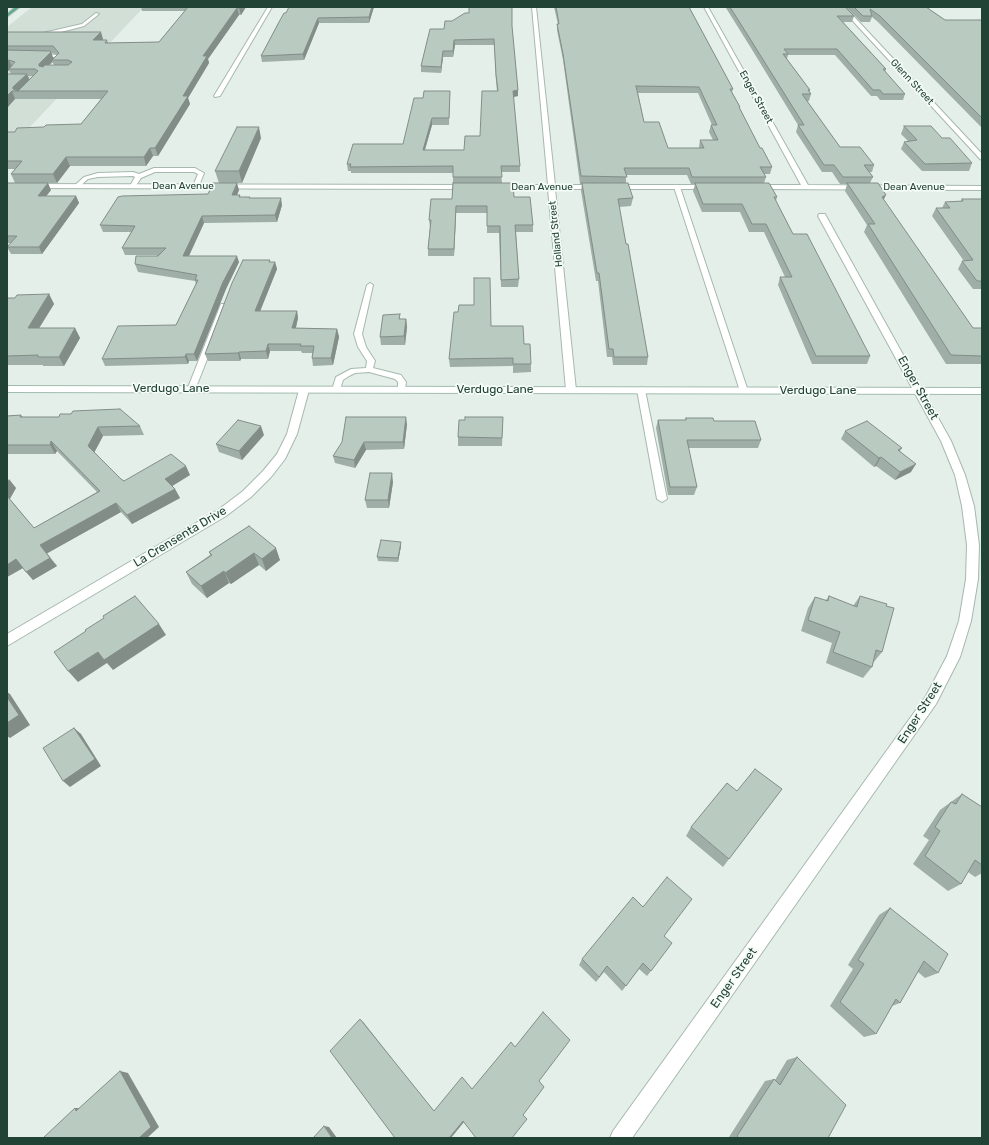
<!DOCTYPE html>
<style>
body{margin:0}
#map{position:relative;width:989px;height:1145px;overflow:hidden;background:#e4efe9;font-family:Rubik,sans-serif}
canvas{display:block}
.frame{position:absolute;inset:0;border:8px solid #214335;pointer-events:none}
</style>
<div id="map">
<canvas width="989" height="1145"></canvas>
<div class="frame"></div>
</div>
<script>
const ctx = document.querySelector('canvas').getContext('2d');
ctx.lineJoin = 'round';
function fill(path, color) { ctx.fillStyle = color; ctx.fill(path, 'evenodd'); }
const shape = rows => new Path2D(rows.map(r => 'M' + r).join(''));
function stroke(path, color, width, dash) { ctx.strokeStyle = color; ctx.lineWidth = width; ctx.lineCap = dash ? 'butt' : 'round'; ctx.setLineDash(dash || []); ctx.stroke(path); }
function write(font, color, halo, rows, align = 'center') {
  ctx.font = font + ' Rubik,sans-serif'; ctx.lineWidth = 3.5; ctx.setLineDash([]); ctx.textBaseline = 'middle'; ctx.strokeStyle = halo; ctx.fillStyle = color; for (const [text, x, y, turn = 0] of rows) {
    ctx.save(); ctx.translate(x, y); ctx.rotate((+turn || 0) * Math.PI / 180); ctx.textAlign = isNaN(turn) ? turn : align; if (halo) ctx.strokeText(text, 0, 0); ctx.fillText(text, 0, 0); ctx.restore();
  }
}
fill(shape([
 [32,7,144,7,7,151,7,27]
]), '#d2dfd7');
const lane = shape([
 [96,13,99,14,84,26,57,33,45,34,43,33,82,24,96,13],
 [39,54,58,55,60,60,49,71,45,71,45,69,56,60,54,57,37,56,39,54],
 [154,168,195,168,204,173,199,186,196,188,193,186,198,174,194,172,155,172,141,178,135,187,133,188,130,186,135,177,133,176,98,177,88,179,79,187,74,186,84,177,98,173,133,172,139,174,154,168],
 [675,186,680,187,748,391,747,393,741,393,740,391,674,187,675,186],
 [370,283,373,285,362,334,366,347,375,361,373,368,401,375,406,382,405,390,404,392,398,392,398,382,395,379,369,372,355,373,349,376,343,380,339,392,333,392,332,390,336,377,351,369,366,368,367,361,358,347,354,334,367,285,370,283],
 [221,304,227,304,228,306,195,390,194,392,188,392,187,390,221,304],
 [641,387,645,390,667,499,662,502,657,499,637,390,641,387]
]);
const street = shape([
 [268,7,272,7,220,96,215,97,214,96,268,7],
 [532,7,536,7,555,185,711,185,715,187,711,189,555,189,576,390,571,393,566,390,548,189,497,189,493,187,497,185,548,185,532,7],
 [704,7,708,7,808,185,982,186,982,190,752,189,751,187,755,185,801,185,704,7],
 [840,7,845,7,982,154,982,160,980,159,840,7],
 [7,184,469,185,473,187,469,189,7,188,7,184],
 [819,214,825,214,826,216,951,441,965,475,974,506,979,545,978,579,971,621,960,657,936,704,632,1138,610,1138,613,1131,926,696,947,656,959,621,966,579,967,545,962,506,955,475,941,441,818,216,819,214],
 [304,387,309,390,297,434,285,459,271,477,251,497,226,516,7,646,7,634,218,510,243,491,263,471,277,454,287,434,299,390,304,387]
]);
const secondary = shape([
 [7,386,982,388,982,394,7,392,7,386]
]);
const primary = shape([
 [15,7,20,7,7,17,7,14,15,7]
]);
stroke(lane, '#a6b8af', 2);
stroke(street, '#a6b8af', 2);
stroke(secondary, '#a1bcaf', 2);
stroke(primary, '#c1cac6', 2);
fill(lane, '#fff');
fill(street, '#fff');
fill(secondary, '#fff');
fill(primary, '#63aa8e');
fill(shape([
 [141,7,246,7,241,15,239,15,208,59,209,63,188,98,190,104,158,156,153,156,146,166,70,166,57,183,15,183,11,174,15,169,7,169,7,132,15,132,81,124,101,99,15,99,7,107,7,74,11,74,9,70,7,72,7,32,103,39,103,40,107,40,108,43,159,42,185,11,142,11],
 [51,53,56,54,57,55,53,58],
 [52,62,54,65,48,65],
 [28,76,33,76,30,80],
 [374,7,369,23,319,23,304,60,262,62,261,56,279,22],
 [554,7,689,7,733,89,732,92,740,107,740,109,760,148,772,167,770,174,764,174,766,177,764,183,777,197,776,201,793,234,870,356,867,364,812,364,778,285,780,277,785,277,764,232,749,232,740,212,702,212,693,191,695,184,691,184,687,175,626,175,626,183,633,198,631,206,619,207,626,244,648,357,647,365,613,365,612,357,607,357,598,281,596,281,581,191,582,184,580,184,563,60,557,30,557,24,558,24],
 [638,93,698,93,712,125,711,125,709,132,713,140,700,140,699,147,699,148,668,148,644,122],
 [723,7,845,7,854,16,852,22,843,22,886,69,885,72,905,94,903,100,880,100,877,96,871,96,835,55,788,55,787,59,810,90,809,93,811,94,809,101,807,101,840,147,874,165,872,172,869,172,873,177,870,183,883,200,973,328,982,328,982,364,946,364,864,232,867,225,845,191,847,184,840,184,832,172,822,172,796,132,798,125,751,48,726,8,724,8],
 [846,7,926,7,945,20,982,20,982,128,878,22,872,17,870,22,861,22],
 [512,26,518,90,518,96,513,97,520,166,520,172,501,172,502,183,514,197,533,225,533,232,516,232,519,279,518,287,501,287,499,233,487,233,487,213,456,213,454,256,428,256,428,249,430,227,429,220,452,199,453,183,453,173,351,173,351,171,348,171,347,164,403,144,423,98,450,91,449,125,432,125,425,150,464,150,480,136,497,91,496,81,494,45,455,45,453,57,443,57,441,73,421,72,421,66,444,29],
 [904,126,972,163,969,171,922,171,901,149,904,142,908,141,901,134],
 [261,138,242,183,219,183,215,171],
 [7,183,51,190,46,196,76,196,79,203,42,254,11,254,7,247,11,243,7,243],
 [239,190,237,195,240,195,240,197,250,197,250,198,282,205,277,222,204,223,189,256,239,262,226,289,197,361,189,361,188,364,105,366,102,359,176,325,196,284,195,281,138,272,135,264,158,255,125,255,122,248,131,232,103,232,100,225,208,194],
 [962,199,982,199,982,289,973,289,958,269,962,261,964,261,932,216,936,208,942,208,945,202,961,201],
 [270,262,275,262,277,269,260,311,297,311,298,318,296,328,337,329,339,337,333,365,313,366,312,358,313,353,302,353,301,351,270,351,268,359,241,359,240,361,208,361,205,354],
 [49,294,54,304,39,328,75,328,80,338,64,366,43,366,43,365,7,365,7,298,15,298],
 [400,319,406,319,407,327,405,345,381,345,380,337],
 [491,326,524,344,531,364,531,372,513,373,513,366,450,367,449,359],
 [21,415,23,417,140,426,144,435,103,436,94,452,121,479,124,481,190,475,172,486,175,489,180,498,132,524,121,512,47,553,57,566,33,580,23,568,7,577,7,479,16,488,10,499,34,528,97,492,57,451,55,454,7,454,7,416],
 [503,417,502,446,458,446,458,437,465,420],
 [686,418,714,421,761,440,758,448,688,448,697,487,694,495,668,495,656,428,658,420,685,420],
 [407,424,404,449,366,450,355,468,335,463,333,456],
 [845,431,902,448,900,451,911,472,895,480,876,466,874,467,841,439],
 [264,435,242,460,219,452,216,444],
 [393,482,389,508,367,508,365,500],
 [249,526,280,560,266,571,259,565,231,584,229,583,207,598,192,584,186,572,210,555,209,552],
 [401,546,398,562,378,561,377,557],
 [829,596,853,606,860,596,882,652,873,663,872,667,863,678,826,663,832,643,801,631,808,608,815,597,826,600],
 [962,794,982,807,982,873,975,877,968,872,961,884,948,891,913,864,929,840,923,836,940,810],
 [691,827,729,859,723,867,686,836],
 [890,908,938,973,925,978,918,972,900,1003,892,1006,876,1034,864,1037,830,1006,853,969,848,965,879,915],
 [664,936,651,971,647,976,639,969,622,991,604,972,596,982,579,965,582,959],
 [797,1057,828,1138,731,1138,729,1137,765,1081,774,1079,775,1080,787,1060]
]), '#9faea6');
fill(shape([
 [240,7,246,7,241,15,239,8],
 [372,7,374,7,369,23,369,17],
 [237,8,239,15,208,59,209,63,188,98,190,104,158,156,155,148,183,96,203,56],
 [318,18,319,23,304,60,303,54],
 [101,32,103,39,96,48,93,40],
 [454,40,455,45,453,57,453,51],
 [443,51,443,57,441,73,441,67],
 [51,52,54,60,52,60,52,62,42,71,39,66,39,64],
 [9,60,12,67,7,72,7,61],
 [27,74,30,82,20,91,13,89,13,87],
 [518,90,518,96,513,97,513,91],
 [12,91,15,99,8,107,7,105,7,96],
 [432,118,432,125,423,156,423,150],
 [259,127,261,138,242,183,239,171],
 [150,148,153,156,146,166,144,157],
 [66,157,70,166,57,183,53,174],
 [48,183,51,190,41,203,38,196],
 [237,183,239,190,234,202,232,195],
 [886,195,882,203,882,197],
 [76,196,79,203,42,254,39,247],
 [281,198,282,205,277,222,275,215],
 [456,206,456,213,454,256,454,249],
 [202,216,204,223,186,262,183,256],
 [237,256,239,262,226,289,197,361,194,354,223,282],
 [275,262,277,269,257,319,255,311],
 [49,294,54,304,33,338,28,328],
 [297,311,298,318,294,335,292,328],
 [406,319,407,327,405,345,404,336],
 [75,328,80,338,64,366,59,357],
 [337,329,339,337,333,365,331,358],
 [268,344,270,351,268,359,266,351],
 [239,352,241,359,240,361,238,353],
 [186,354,189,361,188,364,185,357],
 [406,417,407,424,404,449,403,442],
 [261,426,264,435,242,460,239,451],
 [98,427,103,436,93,455,88,446],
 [51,441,57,451,55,454,50,445],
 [364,442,366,450,355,468,354,460],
 [881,457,876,466,874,467,879,458],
 [916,464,911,472,895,480,900,472],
 [186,466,190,475,169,488,165,479],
 [392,473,393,482,389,508,388,500],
 [9,479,16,488,9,500,7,497,7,483],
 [175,489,180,498,132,524,127,515],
 [116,503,121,512,46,554,40,545],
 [401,542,401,546,398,562,398,558],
 [276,548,280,560,266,571,262,559],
 [254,553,259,565,231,584,225,573],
 [50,558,57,566,33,580,26,572],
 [16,559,23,568,7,577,7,565],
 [224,571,229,583,207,598,201,586],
 [159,624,166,635,113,670,107,663,78,682,68,671,98,652],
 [7,692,10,694,30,725,10,738,7,736],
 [74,728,81,734,101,766,70,787,63,781],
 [360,1019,364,1023,435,1113,434,1111],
 [120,1071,128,1073,159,1127,147,1138,139,1138],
 [75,1108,84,1108,76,1111],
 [463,1121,464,1122,451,1138,449,1138],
 [324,1126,329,1127,337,1138,332,1138]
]), '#828d87');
const building = shape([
 [188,7,240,7,239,8,237,8,203,56,207,56,183,96,188,96,155,148,150,148,144,157,66,157,53,174,11,174,22,161,7,161,7,132,15,132,17,128,44,127,46,125,81,124,108,91,12,91,7,96,7,74,27,74,13,87,13,89,18,91,38,71,35,69,9,69,15,62,9,60,7,61,7,50,50,51,51,52,39,64,39,66,43,67,45,65,68,65,72,62,68,60,52,60,59,53,53,46,7,46,7,32,101,32,93,40,107,40,105,43,159,42,188,7],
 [289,7,372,7,369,17,318,18,303,54,261,56,279,22,284,13,286,13,289,7],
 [469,7,512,7,512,26,518,90,513,91,520,166,501,166,502,177,453,177,453,166,350,167,351,164,347,164,353,144,403,144,414,98,423,98,424,91,450,91,449,118,432,118,423,150,464,150,465,136,480,136,482,91,498,91,496,75,494,39,454,40,453,51,443,51,441,67,421,66,430,29,444,29,445,21,452,21,465,13,469,13,469,7],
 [556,7,689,7,733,89,730,89,740,107,739,107,760,148,762,148,772,167,760,167,766,177,692,177,689,168,624,168,627,177,581,176,563,54,557,24,559,24,556,7],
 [636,86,699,87,717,125,711,125,718,140,700,140,704,148,668,148,659,122,644,122,636,86],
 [730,7,845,7,854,16,837,16,886,69,883,69,905,94,883,94,880,90,873,90,837,49,784,49,788,54,783,54,810,90,808,90,811,94,802,94,840,147,860,147,874,165,864,165,873,177,843,177,834,165,824,165,798,125,804,125,752,42,730,7],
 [854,7,926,7,945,20,982,20,982,118,880,16,870,9,872,16,863,16,854,7],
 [904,126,931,126,942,138,950,138,972,163,925,164,904,142,917,140,904,126],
 [237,127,259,127,239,171,215,171,237,127],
 [7,183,48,183,38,196,76,196,39,247,7,247,17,236,7,236,7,183],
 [213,183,237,183,232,195,240,195,239,197,250,197,249,198,281,198,275,215,202,216,183,256,237,256,223,282,194,354,186,354,185,357,102,359,118,326,176,325,198,280,195,280,197,275,135,264,136,256,158,256,166,248,122,248,135,226,100,225,118,197,122,196,208,194,213,183],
 [453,183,513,183,514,197,530,197,533,225,515,225,519,279,501,280,500,226,487,226,487,206,456,206,454,249,428,249,431,220,429,220,431,199,452,199,453,183],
 [582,183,628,183,633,198,618,199,626,244,628,244,648,357,614,357,613,349,609,349,599,273,597,273,582,183],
 [695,183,769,183,777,197,774,197,793,234,807,234,870,356,816,356,780,277,792,277,766,224,752,224,742,204,703,204,695,183],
 [847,183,878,183,886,195,882,197,973,328,982,328,982,356,951,355,868,224,875,224,847,183],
 [962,199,982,199,982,281,977,281,962,261,973,260,936,208,950,208,945,202,963,201,962,199],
 [243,260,270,260,269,262,275,262,255,311,297,311,292,328,337,329,331,358,312,358,314,346,300,346,301,344,268,344,266,351,239,352,238,353,205,354,232,283,243,260],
 [474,278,490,278,491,326,523,326,524,344,530,344,531,364,513,364,513,358,449,359,454,312,458,312,459,305,474,305,474,278],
 [49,294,28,328,75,328,59,357,38,357,38,355,7,356,7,298,15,298,17,295,49,294],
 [400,314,399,319,406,319,404,336,380,337,383,315,400,314],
 [120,409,140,426,98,427,88,446,121,479,124,481,171,454,186,466,165,479,175,489,127,515,116,503,40,545,50,558,26,572,16,559,7,565,7,496,34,528,100,491,51,441,50,445,7,445,7,416,21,415,20,417,59,417,60,414,71,414,73,411,120,409],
 [346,417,406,417,403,442,364,442,354,460,333,456,342,442,346,417],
 [465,417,503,417,502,438,458,437,459,420,465,420,465,417],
 [686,418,713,418,714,421,755,421,761,440,687,440,697,487,670,487,658,420,686,420,686,418],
 [238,420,261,426,239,451,216,444,238,420],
 [867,421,902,448,898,450,916,464,900,472,881,457,879,458,845,431,867,421],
 [370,473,392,473,388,500,365,500,370,473],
 [249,526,276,548,262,559,254,553,225,573,224,571,201,586,186,572,212,555,209,552,249,526],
 [381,540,401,542,398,558,377,557,381,540],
 [135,596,159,624,104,660,98,652,68,671,54,652,86,631,85,630,104,618,103,616,135,596],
 [829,596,857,607,860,596,887,604,886,606,894,608,882,652,876,650,872,667,833,652,840,632,808,620,815,597,828,601,829,596],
 [7,697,19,715,7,723,7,697],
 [74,728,95,759,63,781,43,748,74,728],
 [755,769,782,789,729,859,691,827,727,783,737,791,755,769],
 [962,794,982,807,982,865,975,860,961,884,925,856,940,831,935,827,951,802,956,804,962,794],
 [667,877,692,899,664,936,672,943,651,971,643,963,626,986,607,966,599,977,582,959,633,897,643,907,667,877],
 [890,908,948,954,938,973,924,961,900,1003,896,999,876,1034,840,1002,864,964,858,960,890,908],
 [543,1012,570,1040,539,1081,544,1087,523,1115,527,1119,512,1138,476,1138,463,1121,449,1138,395,1138,330,1051,360,1019,434,1111,462,1077,472,1089,511,1042,515,1047,543,1012],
 [797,1057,846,1105,828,1138,739,1138,737,1136,774,1079,780,1085,797,1057],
 [120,1071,151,1127,139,1138,43,1138,75,1108,76,1111,120,1071],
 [324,1126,332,1138,313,1138,324,1126]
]);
fill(building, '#b9cac1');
stroke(building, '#828d87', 1);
write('10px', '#214335', '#f5fbf7', [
 ["Glenn Street",912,82,47],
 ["Enger Street",756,97,61],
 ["Dean Avenue",183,186],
 ["Dean Avenue",542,187],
 ["Dean Avenue",914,187],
 ["Holland Street",556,234,-96]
]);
write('12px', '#214335', '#f5fbf7', [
 ["Enger Street",918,388,61],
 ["Verdugo Lane",171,389],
 ["Verdugo Lane",495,390],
 ["Verdugo Lane",818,391],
 ["La Crensenta Drive",180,537,-31],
 ["Enger Street",920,713,-57],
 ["Enger Street",734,978,-55]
]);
</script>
